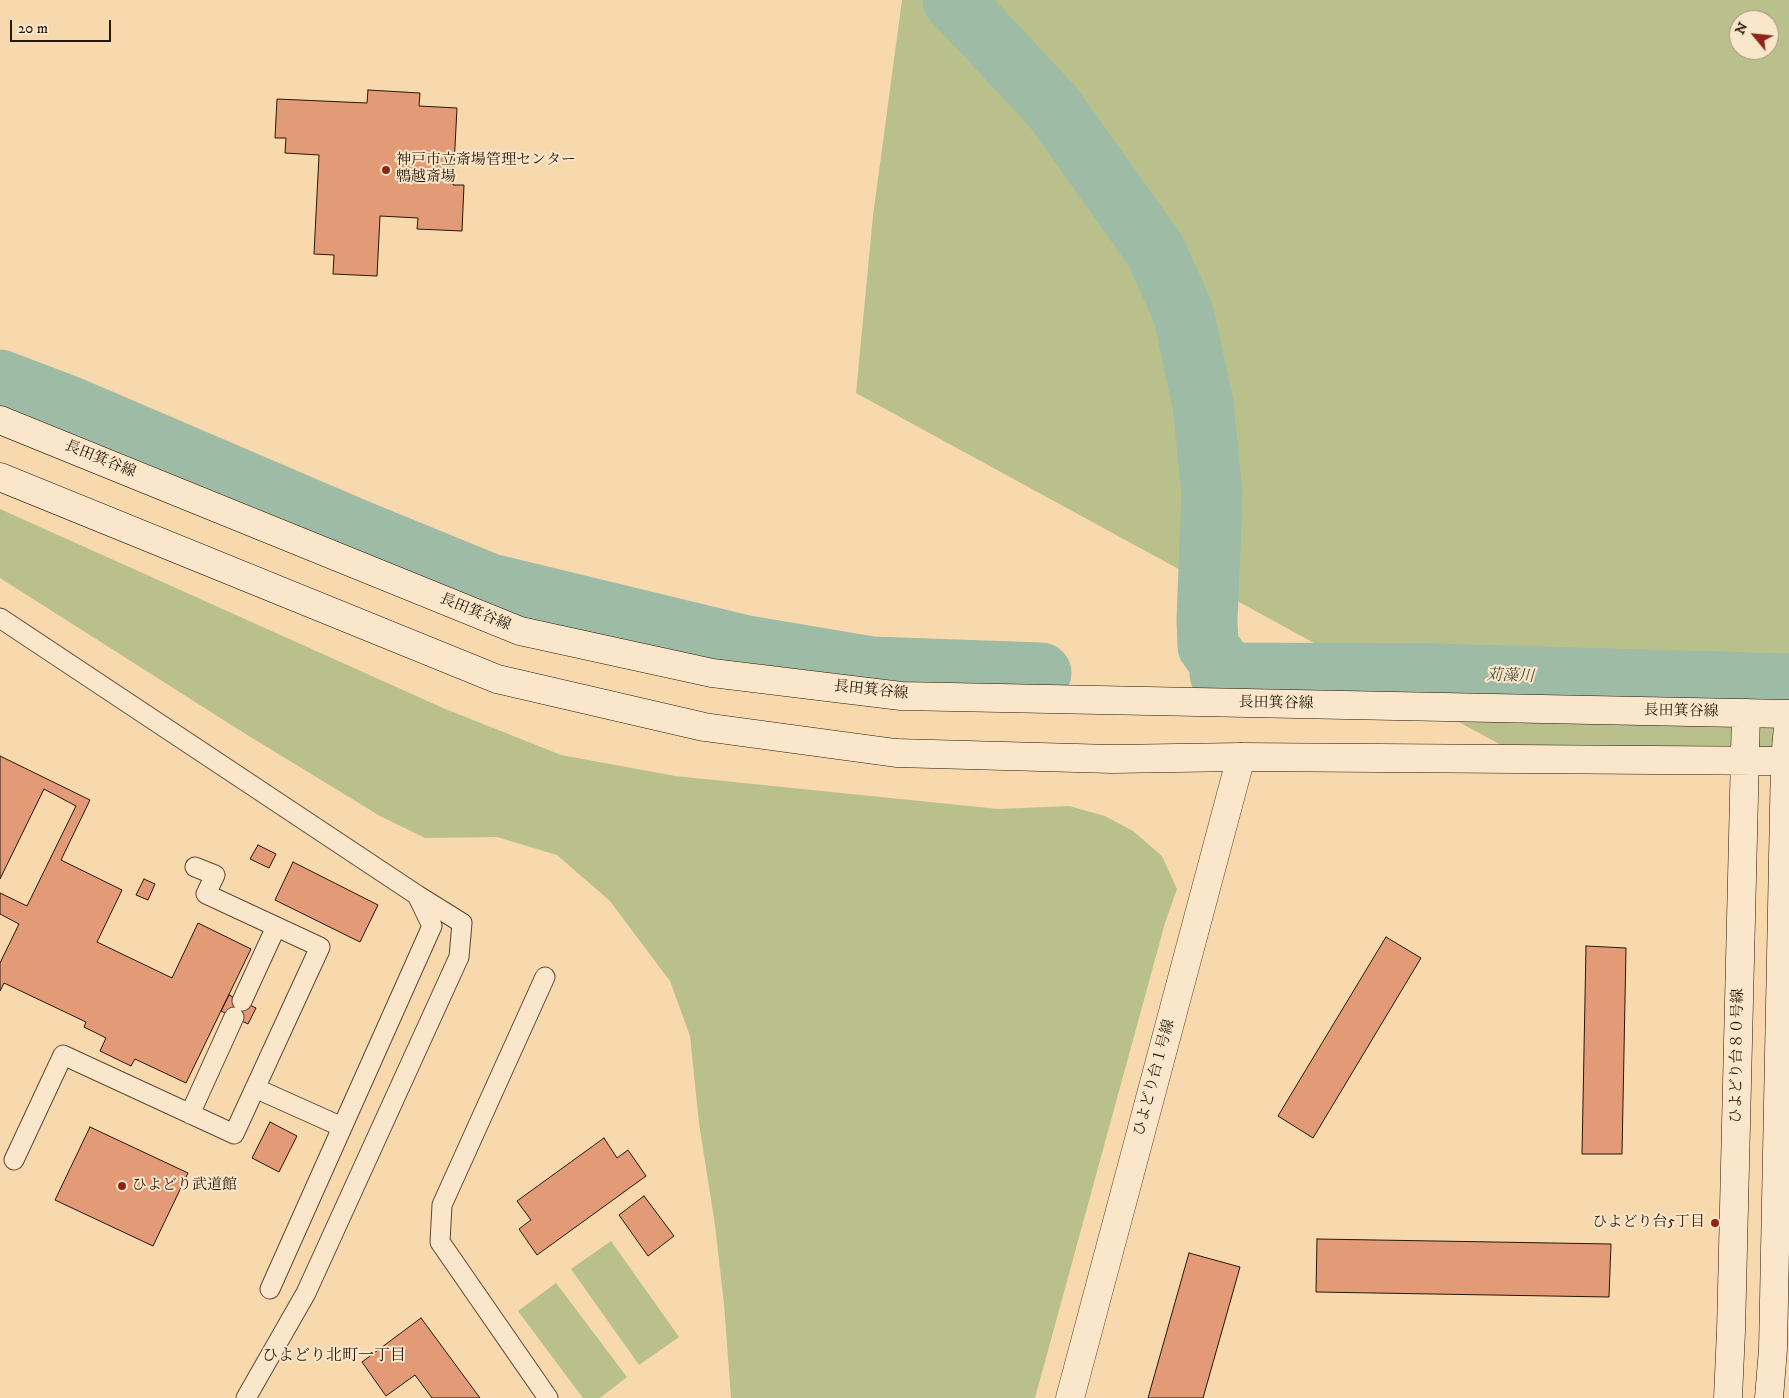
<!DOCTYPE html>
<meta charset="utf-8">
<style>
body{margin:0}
#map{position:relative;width:1789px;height:1398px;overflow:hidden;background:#f7d9ad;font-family:"IM FELL DW Pica",serif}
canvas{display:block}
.north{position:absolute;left:1729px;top:10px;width:50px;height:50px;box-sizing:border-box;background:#fae6ca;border:1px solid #a5937e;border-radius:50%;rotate:298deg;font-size:14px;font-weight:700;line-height:20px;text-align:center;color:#25170b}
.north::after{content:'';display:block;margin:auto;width:18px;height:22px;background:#8f2418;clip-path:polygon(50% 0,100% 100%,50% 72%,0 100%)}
.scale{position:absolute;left:10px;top:20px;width:101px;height:22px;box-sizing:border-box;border:2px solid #25170b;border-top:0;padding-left:6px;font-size:15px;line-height:18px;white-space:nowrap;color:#25170b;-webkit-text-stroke:4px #fae6ca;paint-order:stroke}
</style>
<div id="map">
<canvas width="1789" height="1398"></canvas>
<div class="north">N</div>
<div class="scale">20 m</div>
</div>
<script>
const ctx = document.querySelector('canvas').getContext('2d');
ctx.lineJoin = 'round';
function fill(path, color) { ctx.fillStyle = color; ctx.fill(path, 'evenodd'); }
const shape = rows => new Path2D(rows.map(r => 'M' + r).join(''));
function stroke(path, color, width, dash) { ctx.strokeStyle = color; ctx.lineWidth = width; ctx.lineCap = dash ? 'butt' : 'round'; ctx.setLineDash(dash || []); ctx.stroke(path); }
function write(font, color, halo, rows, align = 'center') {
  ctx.font = font + ' "IM FELL DW Pica","Noto Serif JP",serif'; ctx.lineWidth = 4; ctx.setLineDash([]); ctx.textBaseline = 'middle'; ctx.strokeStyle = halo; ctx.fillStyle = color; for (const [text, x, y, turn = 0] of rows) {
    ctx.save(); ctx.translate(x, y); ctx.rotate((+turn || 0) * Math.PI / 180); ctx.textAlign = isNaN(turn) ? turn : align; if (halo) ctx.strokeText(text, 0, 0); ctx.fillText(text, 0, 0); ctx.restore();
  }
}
fill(shape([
 [902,0,1789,0,1789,751,1534,763,856,393,873,216],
 [1739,20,1769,20,1769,50,1739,50],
 [0,509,443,708,561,755,675,776,998,809,1069,806,1105,816,1133,831,1162,856,1177,889,1165,923,1035,1398,731,1398,724,1304,715,1225,699,1123,690,1036,670,981,610,901,557,855,497,837,425,838,380,816,244,733,0,578],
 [611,1241,679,1337,639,1365,571,1269],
 [556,1283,627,1377,600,1398,583,1398,518,1311]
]), '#b9c08c');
stroke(shape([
 [953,0,1053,107,1155,250,1183,312,1203,404,1212,493,1207,620,1208,646,1218,660,1231,673],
 [0,380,71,407,358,530,490,584,742,645,872,667,1041,673],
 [1220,674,1231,673,1434,674,1789,684]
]), '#9ebba5', 61);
const building = shape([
 [368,90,420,93,419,106,457,108,453,185,464,185,462,231,417,229,418,218,380,216,377,276,333,274,334,255,314,254,319,155,285,153,286,138,275,138,277,99,367,103,368,90],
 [0,756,90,800,61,860,122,890,97,942,172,978,198,923,251,949,186,1083,135,1059,131,1066,100,1051,106,1038,84,1027,86,1022,4,983,0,991,0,963,19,924,0,914,0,893,27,906,76,806,44,789,0,879,0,756],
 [258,845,276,854,269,868,250,859,258,845],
 [293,862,378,905,360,942,275,900,293,862],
 [144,879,155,884,148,900,136,895,144,879],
 [1386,937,1421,958,1313,1138,1278,1116,1386,937],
 [1586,946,1626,948,1622,1154,1582,1154,1586,946],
 [229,995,256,1008,248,1024,221,1011,229,995],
 [270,1122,297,1136,279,1172,252,1158,270,1122],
 [90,1127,188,1173,153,1246,55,1200,90,1127],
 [604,1138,617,1158,628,1150,646,1176,537,1255,519,1229,531,1220,517,1201,604,1138],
 [644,1196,674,1236,648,1256,619,1215,644,1196],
 [1317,1239,1611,1244,1609,1297,1316,1292,1317,1239],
 [1189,1253,1240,1267,1203,1398,1148,1398,1189,1253],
 [421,1318,480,1398,432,1398,415,1375,386,1396,362,1362,421,1318]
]);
fill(building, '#e39a76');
stroke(building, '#25170b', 1);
const lane = shape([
 [0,618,417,895,432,926,270,1289],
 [545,977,442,1205,440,1242,548,1398],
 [242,1001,276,927],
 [255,1088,342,1127],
 [190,1114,234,1017],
 [14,1160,63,1055,234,1134,320,947,206,894,215,875,195,867],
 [246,1398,306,1293,459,957,462,923,417,895]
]);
const street = shape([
 [1070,1398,1241,757]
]);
const secondary = shape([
 [0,420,520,631,712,673,901,696,1789,714],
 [0,477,497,679,704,727,896,753,1112,759,1241,757,1789,761],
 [1728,1398,1731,1331,1746,713],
 [1769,1398,1773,1349,1785,761,1789,714]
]);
stroke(lane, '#5a4834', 21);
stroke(street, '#5a4834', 29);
stroke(secondary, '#25170b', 29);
stroke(lane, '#fae6ca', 19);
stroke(street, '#fae6ca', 28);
stroke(secondary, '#fae6ca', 28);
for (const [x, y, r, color] of [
 [386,170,5,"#8f2418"],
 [122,1186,5,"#8f2418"],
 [1715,1223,5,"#8f2418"]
]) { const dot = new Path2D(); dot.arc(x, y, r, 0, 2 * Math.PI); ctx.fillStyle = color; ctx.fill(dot); stroke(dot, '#fae6ca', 2); }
write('15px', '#25170b', '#fae6ca', [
 ["神戸市立斎場管理センター",396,161],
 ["鵯越斎場",396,178],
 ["ひよどり武道館",132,1186],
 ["ひよどり台5丁目",1705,1223,"right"]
], 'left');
write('15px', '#25170b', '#fae6ca', [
 ["長田箕谷線",100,460,22],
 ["長田箕谷線",475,613,22],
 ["長田箕谷線",871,691,6],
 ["長田箕谷線",1276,704,1],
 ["長田箕谷線",1681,712,1],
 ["ひよどり台８０号線",1738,1056,-89],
 ["ひよどり台１号線",1155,1078,-75]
]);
write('italic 16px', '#4f5041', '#fae6ca', [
 ["苅藻川",1510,677,2]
]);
write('16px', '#25170b', '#fae6ca', [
 ["ひよどり北町一丁目",334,1357]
]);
</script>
